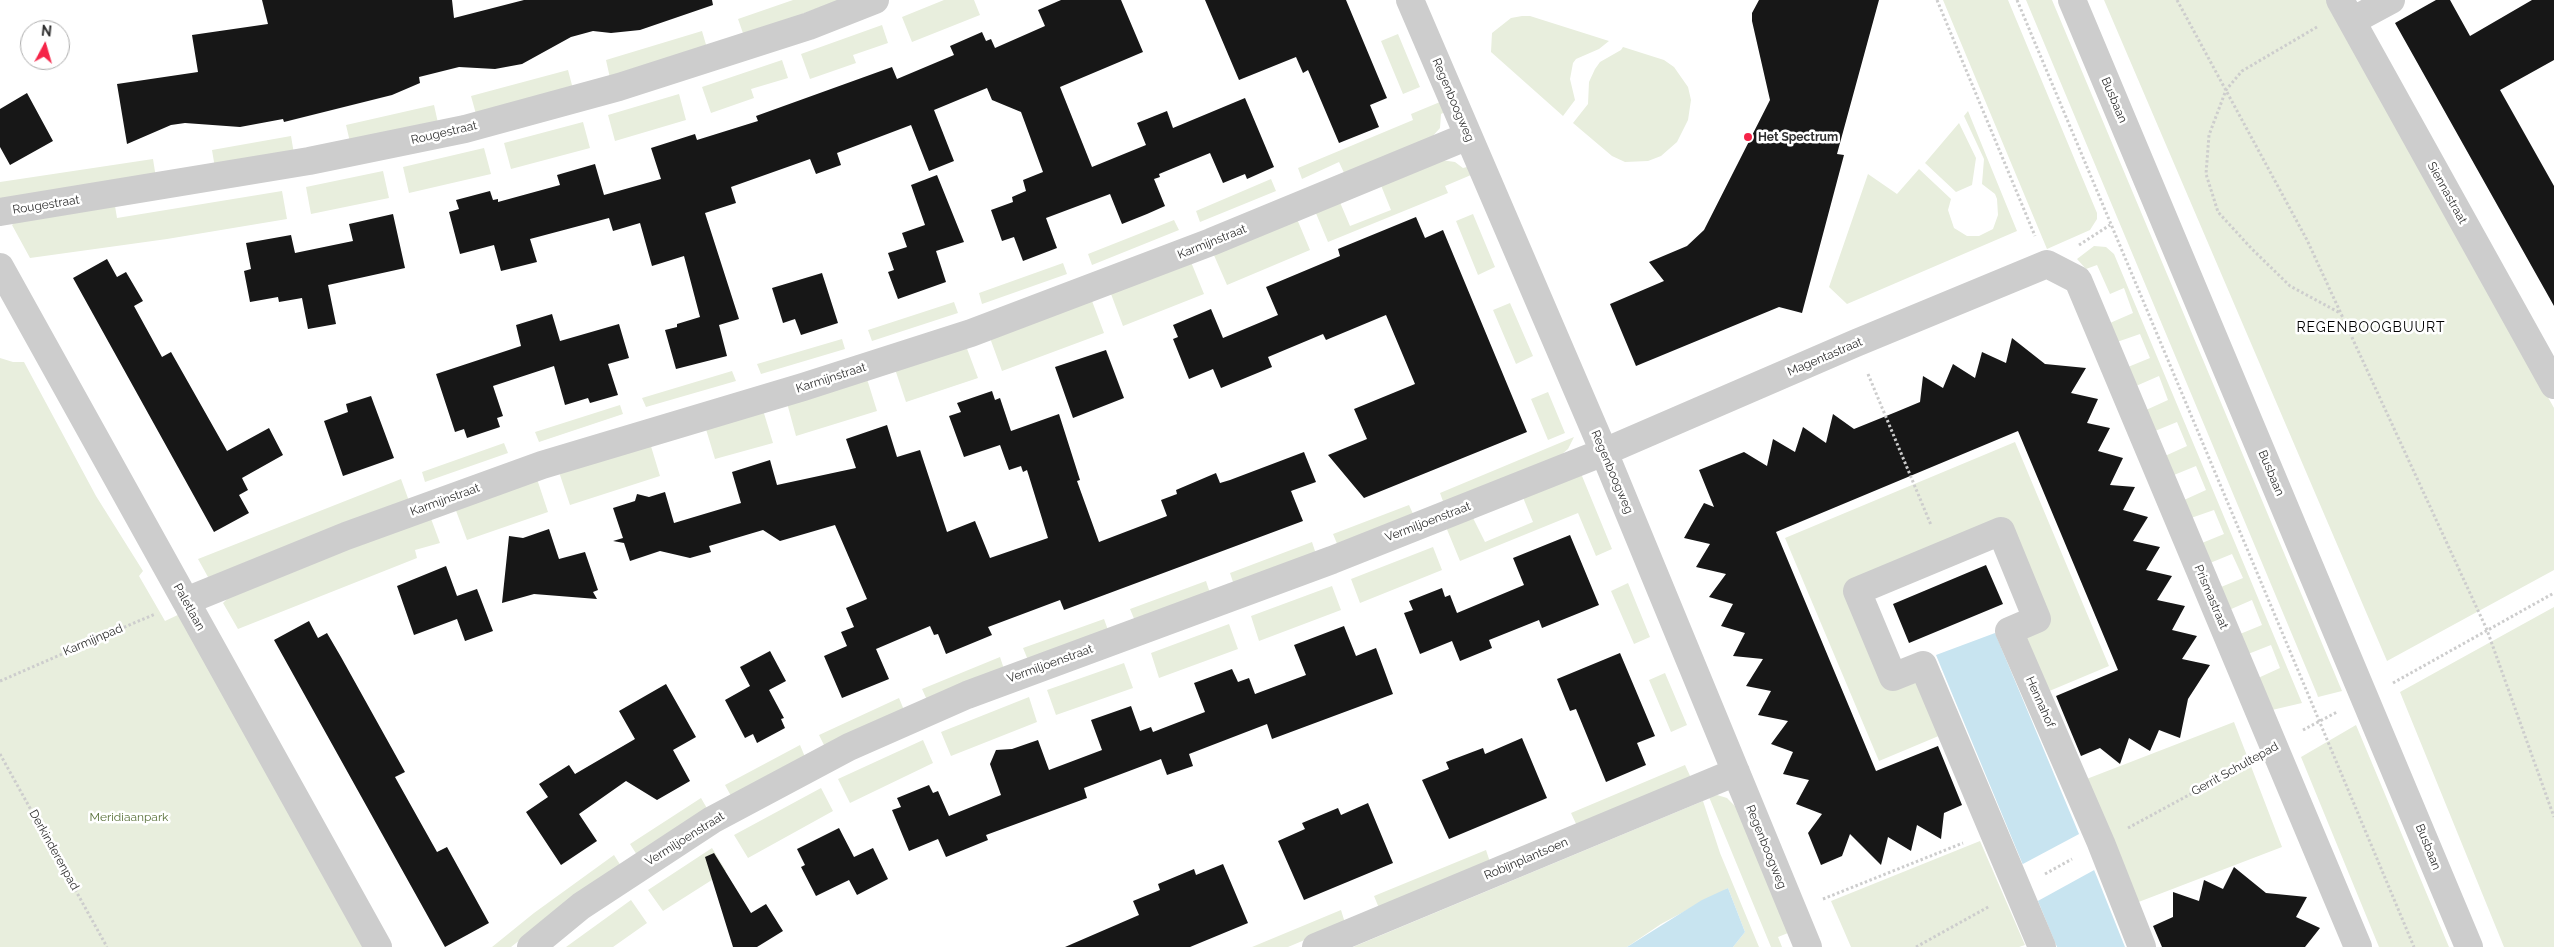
<!DOCTYPE html>
<style>
body{margin:0}
#map{position:relative;width:2554px;height:947px;overflow:hidden;background:#fff;font-family:Raleway,sans-serif}
canvas{display:block}
.north{position:absolute;left:20px;top:20px;width:50px;height:50px;box-sizing:border-box;background:#fff;border:1px solid #acacac;border-radius:50%;rotate:6deg;font-size:14px;font-weight:700;line-height:20px;text-align:center;color:#303030}
.north::after{content:'';display:block;margin:auto;width:18px;height:22px;background:#f52448;clip-path:polygon(50% 0,100% 100%,50% 72%,0 100%)}
</style>
<div id="map">
<canvas width="2554" height="947"></canvas>
<div class="north">N</div>
</div>
<script>
const ctx = document.querySelector('canvas').getContext('2d');
ctx.lineJoin = 'round';
function fill(path, color) { ctx.fillStyle = color; ctx.fill(path, 'evenodd'); }
const shape = rows => new Path2D(rows.map(r => 'M' + r).join(''));
function stroke(path, color, width, dash) { ctx.strokeStyle = color; ctx.lineWidth = width; ctx.lineCap = dash ? 'butt' : 'round'; ctx.setLineDash(dash || []); ctx.stroke(path); }
function write(font, color, halo, rows, align = 'center') {
  ctx.font = font + ' Raleway,sans-serif'; ctx.lineWidth = 5; ctx.setLineDash([]); ctx.textBaseline = 'middle'; ctx.strokeStyle = halo; ctx.fillStyle = color; for (const [text, x, y, turn = 0] of rows) {
    ctx.save(); ctx.translate(x, y); ctx.rotate((+turn || 0) * Math.PI / 180); ctx.textAlign = isNaN(turn) ? turn : align; if (halo) ctx.strokeText(text, 0, 0); ctx.fillText(text, 0, 0); ctx.restore();
  }
}
fill(shape([
 [793,0,839,0,744,36,738,19],
 [944,0,974,0,980,15,912,42,902,17],
 [1943,0,2008,0,2097,213,2097,219,2090,230,2047,249],
 [2026,0,2052,0,2342,691,2318,697,2317,694],
 [2104,0,2326,0,2554,408,2554,570,2387,661],
 [1522,16,1530,16,1609,41,1599,49,1576,59,1573,63,1570,79,1575,100,1563,116,1491,52,1492,33,1511,18],
 [882,25,888,43,853,55,856,63,810,79,801,54],
 [702,31,707,48,610,78,606,60],
 [1398,34,1420,87,1403,94,1381,41],
 [1623,47,1664,60,1674,67,1688,87,1691,100,1688,120,1677,142,1661,156,1648,161,1625,162,1612,156,1573,123,1588,104,1589,82,1595,69,1600,62,1621,50],
 [782,60,788,78,751,89,754,98,711,113,702,87],
 [568,70,573,89,476,114,471,96],
 [679,94,686,120,615,141,608,115],
 [1440,102,1445,112,1441,114,1440,128,1431,138,1345,175,1339,162,1302,179,1298,168,1413,120,1411,114],
 [434,105,438,123,350,142,346,125],
 [1968,111,2017,231,1847,304,1829,287,1868,174,1897,194,1919,169,1951,199,1948,210,1954,228,1967,236,1979,236,1993,229,1998,215,1997,199,1995,194,1982,184,1984,159,1964,116],
 [583,122,590,148,511,169,504,143],
 [1959,123,1976,158,1972,185,1956,192,1925,163],
 [291,136,294,154,215,168,212,150],
 [484,148,491,174,409,193,403,167],
 [153,159,156,178,0,200,0,182],
 [1441,160,1455,162,1463,168,1467,167,1471,175,1445,186,1448,193,1328,242,1315,211,1339,200,1350,226,1391,210,1380,183],
 [383,171,389,198,311,214,306,187],
 [1271,179,1276,191,1200,222,1196,211],
 [282,191,287,219,167,239,30,258,12,225,15,222,115,206,117,218],
 [1473,214,1495,267,1478,275,1456,221],
 [1297,219,1310,250,1227,285,1213,253],
 [1174,220,1179,230,1092,265,1088,254],
 [2094,246,2106,247,2114,254,2302,703,2272,710,2258,678,2280,668,2271,645,2248,654,2240,634,2262,625,2252,600,2229,610,2221,587,2243,578,2232,554,2210,563,2202,543,2224,534,2214,510,2191,518,2184,500,2206,490,2196,466,2174,475,2165,456,2187,446,2177,422,2155,431,2146,410,2168,400,2159,376,2136,386,2128,367,2150,358,2140,334,2117,342,2110,323,2133,313,2124,288,2110,294,2097,265,2086,269,2077,259],
 [1191,262,1204,294,1123,326,1111,294],
 [1063,263,1067,274,982,304,979,293],
 [1092,301,1104,333,1002,371,990,338],
 [954,302,958,313,872,341,868,330],
 [1510,303,1533,356,1516,364,1493,310],
 [842,339,845,349,761,374,757,364],
 [966,346,978,378,906,402,895,369],
 [0,358,13,362,24,362,96,496,143,571,139,576,165,621,182,613,368,947,0,947],
 [732,371,736,381,646,407,642,398],
 [867,379,877,411,796,436,787,403],
 [1548,392,1565,433,1548,440,1531,399],
 [620,405,623,414,539,442,535,432],
 [763,410,773,443,715,459,705,426],
 [1574,437,1568,449,1561,455,1444,504,1440,493],
 [2015,442,2109,666,2047,692,2023,634,2048,623,2003,517,1847,583,1891,688,1917,678,1941,735,1879,761,1785,538],
 [504,443,508,453,425,482,422,472],
 [650,443,660,476,570,505,559,472],
 [1572,476,1582,476,1612,549,1596,556,1578,513,1460,561,1446,527,1472,516,1485,542,1533,522,1522,495],
 [401,479,409,501,214,577,208,577,198,559],
 [537,479,548,512,467,540,455,508],
 [1409,505,1414,516,1338,546,1333,534],
 [430,516,440,543,415,550,417,558,238,629,223,603,230,596],
 [1312,542,1316,554,1234,585,1230,573],
 [1433,547,1442,570,1360,603,1351,579],
 [1206,581,1210,593,1135,621,1130,609],
 [1628,583,1650,637,1634,644,1611,591],
 [1332,586,1341,610,1259,641,1251,616],
 [2554,607,2554,947,2504,947,2400,692],
 [1104,619,1108,630,1028,660,1023,648],
 [1229,624,1238,649,1159,678,1151,653],
 [1000,657,1004,669,927,700,922,689],
 [1124,663,1133,688,1056,715,1047,690],
 [1665,673,1687,725,1671,732,1649,680],
 [1029,697,1037,722,951,756,941,732],
 [899,698,904,710,825,747,819,735],
 [2234,722,2282,847,2136,903,2084,780],
 [2356,725,2449,947,2379,947,2301,757],
 [923,740,933,763,850,803,838,779],
 [800,745,805,757,731,796,725,785],
 [1685,765,1691,778,1577,826,1571,813],
 [821,788,833,811,748,858,734,835],
 [1717,795,1727,798,1736,807,1788,933,1778,937,1782,947,1771,947,1709,797],
 [701,798,708,810,637,855,630,844],
 [1703,801,1720,853,1759,947,1733,947,1745,932,1728,888,1661,924,1627,947,1353,947],
 [1980,841,2025,945,2019,947,1851,947,1831,901],
 [712,848,726,871,663,911,648,890],
 [1486,850,1490,862,1379,908,1374,896],
 [614,855,621,866,557,911,511,947,492,947,534,913],
 [631,900,647,923,613,947,566,947],
 [1341,910,1345,923,1288,947,1252,947]
]), '#e8eedd');
fill(shape([
 [1995,633,2097,877,2125,947,2057,947,1936,655],
 [1728,888,1745,932,1733,947,1627,947,1702,900]
]), '#c8e4f0');
fill(shape([
 [2081,833,2096,869,2036,902,2021,865]
]), '#fff');
fill(shape([
 [262,0,452,0,454,18,524,0,712,0,713,5,640,30,611,33,593,31,571,37,522,64,495,69,459,67,419,77,420,83,392,95,284,122,283,119,240,127,185,123,171,125,127,144,117,84,198,72,192,35,268,24],
 [1061,0,1121,0,1143,52,1060,87,1092,167,1146,145,1137,123,1167,111,1173,128,1245,98,1274,167,1247,179,1245,174,1223,183,1210,153,1159,174,1160,177,1154,179,1165,206,1147,214,1122,224,1110,194,1046,218,1057,248,1023,261,1014,237,1002,241,991,210,1013,202,1012,197,1026,191,1023,180,1043,172,1021,112,992,100,987,88,934,110,954,161,929,171,911,125,837,153,841,165,816,174,810,159,731,187,736,203,705,213,739,319,719,325,727,356,676,369,665,330,677,327,677,324,700,317,684,256,652,266,640,223,613,231,609,218,530,239,537,262,501,271,494,245,460,254,449,212,459,209,456,200,490,191,493,200,498,199,498,202,560,185,557,175,595,164,604,195,661,179,651,148,695,134,697,140,758,121,756,116,892,67,897,79,954,55,950,46,982,32,986,41,991,39,995,48,1045,26,1038,10],
 [1205,0,1346,0,1387,98,1370,105,1379,127,1339,143,1308,70,1303,73,1296,57,1239,80],
 [1759,0,1879,0,1837,154,1844,155,1802,313,1779,307,1636,366,1610,304,1664,281,1649,262,1687,246,1704,230,1770,100,1752,21,1752,13],
 [2436,0,2450,0,2470,36,2532,0,2554,0,2554,60,2500,90,2554,186,2554,306,2395,23],
 [27,93,53,141,10,165,0,147,0,109],
 [937,175,964,242,936,251,946,282,898,299,888,272,894,270,888,253,907,247,902,233,925,225,911,185],
 [393,214,405,268,328,285,336,324,308,329,302,298,279,302,278,297,250,302,244,271,251,269,246,243,291,235,295,253,353,241,349,224],
 [1416,217,1425,238,1443,230,1527,432,1364,498,1328,455,1367,439,1354,409,1415,384,1386,315,1326,340,1323,334,1268,357,1272,367,1221,388,1213,369,1189,379,1173,339,1178,337,1173,325,1211,309,1223,338,1278,315,1266,287,1340,256,1338,249],
 [107,259,117,277,126,272,143,301,134,306,162,357,171,352,227,451,269,428,283,455,242,478,248,490,239,495,249,513,214,532,73,278],
 [822,273,838,323,801,335,795,319,783,323,772,288],
 [552,314,560,341,619,324,629,358,608,364,618,395,590,403,588,398,565,405,554,366,493,386,503,416,497,418,500,427,467,438,464,429,455,432,436,374,521,346,516,325],
 [2012,338,2045,364,2086,368,2071,393,2098,399,2087,423,2110,428,2098,451,2123,458,2110,485,2135,487,2123,510,2148,517,2133,541,2160,547,2146,570,2172,576,2157,600,2185,606,2172,630,2197,636,2182,659,2210,665,2188,699,2180,738,2159,730,2150,751,2129,738,2120,764,2100,748,2081,756,2056,696,2118,670,2018,431,1776,532,1876,771,1938,746,1962,805,1944,813,1941,839,1917,825,1911,851,1888,837,1881,865,1850,834,1842,856,1821,865,1808,833,1822,814,1796,804,1809,780,1783,774,1793,752,1771,744,1788,721,1758,715,1771,691,1746,686,1763,659,1733,656,1745,633,1721,626,1733,604,1709,597,1726,574,1696,567,1710,544,1684,538,1704,503,1714,507,1699,470,1744,452,1767,466,1773,439,1795,452,1803,427,1826,443,1833,414,1854,429,1896,412,1920,402,1923,376,1943,388,1953,364,1975,378,1982,352,2006,363],
 [1106,350,1124,398,1073,418,1055,367],
 [992,391,995,400,1000,398,1011,431,1059,414,1080,480,1077,481,1099,542,1167,516,1161,500,1177,494,1176,490,1216,473,1220,483,1230,480,1304,452,1316,482,1291,491,1303,521,1064,610,1060,600,988,627,992,635,946,654,938,634,934,635,930,626,876,649,889,679,842,698,824,656,847,646,841,632,854,627,846,608,867,599,835,525,780,541,763,530,709,546,711,552,690,558,660,551,630,561,624,543,613,541,623,538,613,508,635,501,637,494,649,497,665,492,674,523,741,503,732,472,770,460,777,485,856,468,846,439,887,425,897,457,920,450,947,532,975,521,990,558,1048,538,1027,470,1023,472,1021,466,1009,470,1000,445,964,457,949,416,961,412,957,403],
 [371,396,394,458,343,476,324,421,348,412,346,404],
 [549,529,559,559,585,552,598,590,593,592,597,599,534,594,502,603,509,536,523,538],
 [1570,535,1599,605,1542,628,1539,620,1489,640,1492,648,1460,661,1452,641,1420,654,1404,613,1413,610,1409,601,1442,588,1445,597,1450,595,1457,613,1524,585,1513,558],
 [1986,565,2003,604,1909,643,1893,604],
 [446,566,457,596,477,589,493,631,465,641,457,619,414,635,397,586],
 [309,621,318,638,327,633,341,657,405,772,395,777,437,852,447,847,489,923,445,947,274,640],
 [1344,626,1356,656,1376,648,1393,694,1272,739,1267,724,1189,754,1193,766,1167,775,1161,759,1084,788,1087,798,986,835,988,840,946,857,938,839,909,851,892,810,901,807,897,798,929,785,933,793,938,791,949,816,1001,795,990,764,996,750,1012,749,1038,740,1049,770,1102,750,1091,720,1131,706,1140,731,1151,727,1153,732,1205,712,1194,683,1232,669,1238,682,1249,678,1255,694,1306,675,1294,645],
 [770,651,786,681,769,690,784,718,781,719,785,728,757,743,753,734,745,738,725,700,750,686,740,667],
 [1620,653,1655,736,1637,743,1646,765,1606,782,1576,709,1570,711,1557,679],
 [666,684,696,737,673,750,690,781,657,800,626,781,579,814,597,841,561,865,526,812,548,797,539,784,569,765,575,774,635,739,619,711],
 [1522,738,1547,798,1449,839,1422,780,1449,769,1446,762,1483,748,1485,754],
 [1368,803,1393,863,1304,900,1278,841,1305,829,1302,823,1338,808,1341,815],
 [839,828,854,857,873,848,888,879,857,895,849,880,816,896,801,867,805,865,797,849],
 [714,853,751,913,766,904,783,931,757,947,733,947,705,857],
 [1223,864,1248,923,1190,947,1065,947,1139,915,1133,901,1160,890,1158,884,1194,869,1196,875],
 [2234,867,2266,893,2307,897,2296,917,2320,928,2305,947,2162,947,2153,926,2173,917,2173,892,2199,901,2204,880,2223,889]
]), '#171717');
stroke(shape([
 [1937,0,2035,236],
 [2017,0,2414,947],
 [2177,0,2307,240,2487,630,2554,817],
 [2317,27,2242,71,2226,90,2209,135,2206,174,2218,212,2251,248,2290,286,2340,313],
 [2079,245,2110,225],
 [1868,374,1931,525],
 [0,681,155,614],
 [2393,683,2554,593],
 [2303,730,2337,712],
 [0,754,107,947],
 [2128,828,2246,764],
 [2045,874,2072,859],
 [1823,899,1963,843],
 [1916,947,1990,906]
]), '#cdcdcd', 3, [2.5, 2.5]);
stroke(shape([
 [1410,0,1604,452,1808,947],
 [2072,0,2469,947],
 [2340,0,2554,385],
 [2352,21,2391,0],
 [0,212,309,161,465,129,619,87,809,26,875,0],
 [0,267,378,947],
 [186,601,346,536,542,465,803,387,971,333,1211,242,1468,136],
 [531,947,581,906,712,820,849,747,967,695,1332,560,1604,452,1856,343,2047,264,2078,280,2358,947],
 [1316,947,1736,772],
 [2042,947,1923,665,1893,677,1857,591,2001,531,2037,619,2009,631,2101,843,2142,947]
]), '#cdcdcd', 28);
for (const [x, y, r, color] of [
 [1748,137,5,"#f52448"]
]) { const dot = new Path2D(); dot.arc(x, y, r, 0, 2 * Math.PI); ctx.fillStyle = color; ctx.fill(dot); stroke(dot, '#fff', 2); }
write('12px', '#303030', '#fff', [
 ["Regenboogweg",1453,100,67],
 ["Busbaan",2114,100,67],
 ["Rougestraat",444,133,-13],
 ["Siennastraat",2447,193,61],
 ["Rougestraat",46,205,-9],
 ["Karmijnstraat",1212,242,-22],
 ["Magentastraat",1825,357,-23],
 ["Karmijnstraat",831,378,-18],
 ["Regenboogweg",1612,472,67],
 ["Busbaan",2271,473,67],
 ["Karmijnstraat",445,500,-20],
 ["Vermiljoenstraat",1428,522,-21],
 ["Prismastraat",2211,597,67],
 ["Paletlaan",189,607,61],
 ["Karmijnpad",93,640,-23],
 ["Vermiljoenstraat",1050,664,-20],
 ["Hennahof",2040,702,66],
 ["Gerrit Schultepad",2235,769,-29],
 ["Vermiljoenstraat",685,839,-32],
 ["Regenboogweg",1766,847,68],
 ["Busbaan",2428,847,68],
 ["Derkinderenpad",54,850,61],
 ["Robijnplantsoen",1526,859,-23]
]);
write('bold 12px', '#303030', '#fff', [
 ["Het Spectrum",1758,137]
], 'left');
write('12px', '#587039', '#fff', [
 ["Meridiaanpark",129,817]
]);
ctx.letterSpacing = '1px';
write('14px', '#000', '#fff', [
 ["REGENBOOGBUURT",2371,328]
]);
ctx.letterSpacing = '0px';
</script>
